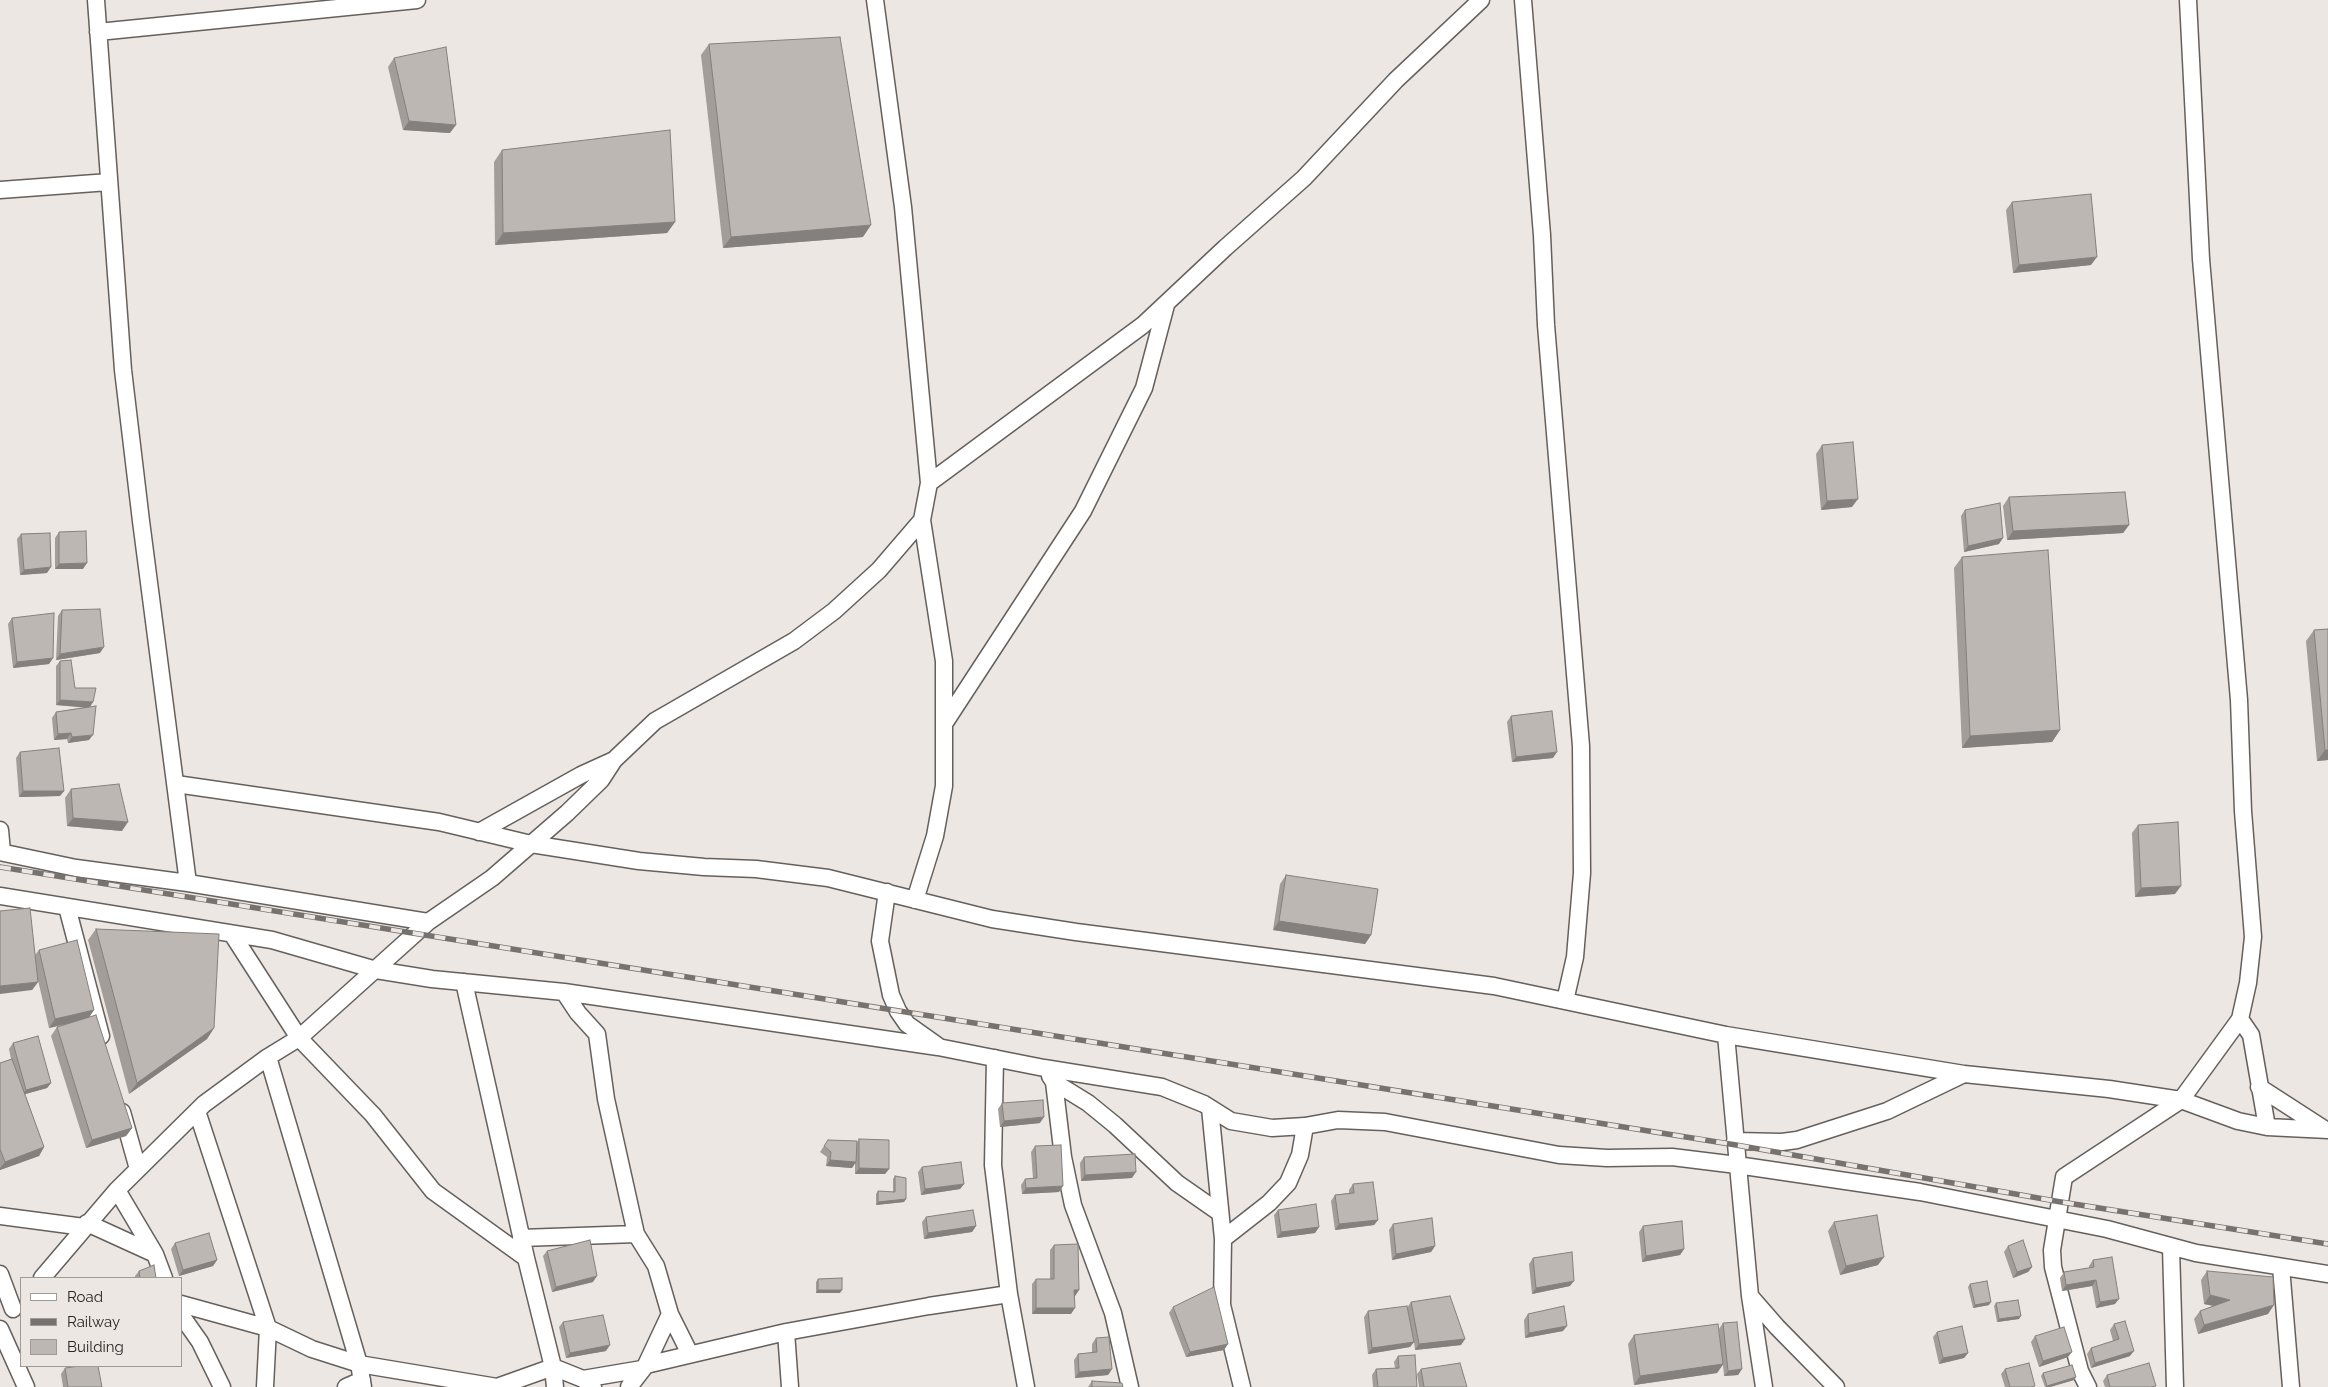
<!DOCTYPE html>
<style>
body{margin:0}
#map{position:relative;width:2328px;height:1387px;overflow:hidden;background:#ece7e2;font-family:Raleway,sans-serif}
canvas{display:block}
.legend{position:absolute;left:20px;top:1277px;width:162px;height:90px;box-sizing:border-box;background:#ece7e2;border:1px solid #9e9a96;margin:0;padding:6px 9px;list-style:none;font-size:15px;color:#282624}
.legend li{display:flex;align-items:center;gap:10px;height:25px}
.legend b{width:25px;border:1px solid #9e9a96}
</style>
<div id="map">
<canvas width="2328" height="1387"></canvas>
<ul class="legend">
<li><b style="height:6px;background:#fff"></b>Road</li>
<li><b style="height:6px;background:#76726f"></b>Railway</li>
<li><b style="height:14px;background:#bcb7b2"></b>Building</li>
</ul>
</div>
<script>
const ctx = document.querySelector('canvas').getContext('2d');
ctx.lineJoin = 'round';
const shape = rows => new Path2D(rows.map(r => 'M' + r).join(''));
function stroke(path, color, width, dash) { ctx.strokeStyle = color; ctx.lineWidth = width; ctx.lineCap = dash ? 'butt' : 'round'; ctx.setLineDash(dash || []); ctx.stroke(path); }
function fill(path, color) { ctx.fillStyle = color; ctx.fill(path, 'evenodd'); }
const minor = shape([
 [96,0,123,370,141,521,188,883],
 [875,0,903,207,929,483,922,520,944,661,944,786,935,836,915,900],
 [1523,0,1542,235,1546,325,1581,746,1582,873,1575,957,1565,1001],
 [98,32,417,0],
 [0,190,109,182],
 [929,483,1143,325,1225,248,1304,178,1396,80,1481,0],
 [944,724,1083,511,1144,388,1166,305],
 [176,784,439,822,531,844,639,861,704,867,756,869,828,878,992,919,1076,932,1494,986,1726,1035,1964,1074,2109,1089,2181,1100,2238,1121,2267,1127,2328,1130],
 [0,830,2,852],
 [479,832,581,775,614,760],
 [0,852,76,868,188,883,428,922],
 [887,892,880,941,891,995,898,1011,907,1024,938,1046],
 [0,896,272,940,376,970,432,979,564,992,938,1047,1044,1068,1162,1087,1204,1104,1231,1121,1272,1128,1305,1126,1338,1120,1385,1122,1559,1155,1607,1158,1672,1157,1737,1165,1920,1192,2107,1229,2196,1253,2328,1274],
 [67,907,101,1036],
 [232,934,299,1038,373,1115,433,1191,526,1258],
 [464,982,526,1258,553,1367,555,1387],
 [564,992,578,1013,597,1034,606,1099,636,1234,656,1266,670,1314,690,1354],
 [2240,1019,2251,1035,2267,1127],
 [1726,1035,1750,1296,1764,1387],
 [268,1057,359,1364,363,1387],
 [995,1058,993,1165,1009,1294,1026,1387],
 [1050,1076,1054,1082,1088,1103,1115,1125,1177,1183,1220,1213],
 [1054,1082,1063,1157,1073,1205,1113,1313,1130,1387],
 [2259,1087,2324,1129],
 [1210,1108,1223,1239,1222,1305,1242,1387],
 [197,1111,268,1328,265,1387],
 [122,1112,138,1169],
 [1735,1141,1782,1142,1797,1140,1887,1111,1964,1074],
 [117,1190,155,1254,164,1278],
 [0,1216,84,1227],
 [87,1223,155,1254],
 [521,1238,636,1234],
 [1223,1239,1269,1203,1288,1183,1300,1155,1305,1126],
 [2171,1247,2175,1387],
 [2281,1267,2291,1387],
 [0,1274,13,1309],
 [42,1278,117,1190,204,1104,268,1057,299,1038,428,922,492,878,567,813,601,780,614,760,655,721,794,641,834,611,879,570,922,520],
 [1750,1296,1777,1327,1836,1387],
 [181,1304,268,1328,312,1349,359,1364,497,1387],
 [181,1315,200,1342,222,1387],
 [0,1329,26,1387],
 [786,1332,790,1387],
 [646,1365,786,1332,929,1306,1009,1294],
 [583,1379,642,1369],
 [346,1387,362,1380],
 [497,1387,553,1367,583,1379,593,1387],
 [629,1387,646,1365,670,1314],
 [2088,1387,2080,1371,2053,1267,2052,1250,2064,1177,2181,1100,2240,1019,2248,983,2253,937,2243,811,2239,700,2201,259,2188,0]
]);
stroke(minor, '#65605c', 19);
stroke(minor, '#fff', 16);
const rail = shape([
 [0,867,1736,1145,2061,1202,2328,1244]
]);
stroke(rail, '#76726f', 5.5);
stroke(rail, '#ece7e2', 4, [11]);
fill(shape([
 [709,44,863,237,723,248,701,55],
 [394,58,450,133,403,130,388,67],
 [502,150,675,222,667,233,495,245,494,162],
 [2012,202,2091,265,2013,273,2006,210],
 [1822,445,1852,507,1821,510,1816,454],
 [2009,497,2129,525,2123,533,2007,540,2003,506],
 [1965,510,1999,544,1964,552,1961,516],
 [59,532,83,569,55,569,55,538],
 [21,534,47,573,20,575,17,539],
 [1962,557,2060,730,2052,742,1962,748,1954,568],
 [62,610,100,653,56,660,58,616],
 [12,618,53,658,49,664,13,668,8,624],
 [2328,629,2328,760,2317,761,2306,641,2314,630],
 [60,661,75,688,93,702,90,707,89,740,68,743,67,739,54,740,52,718,56,712,86,707,56,705,56,666],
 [1511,716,1553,758,1512,762,1507,722],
 [20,752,64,791,60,796,19,797,16,758],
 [71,789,122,831,67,826,65,798],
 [2138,825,2175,894,2135,897,2132,833],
 [1286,875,1371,935,1365,944,1273,930,1280,884],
 [96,929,214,1028,207,1039,129,1094,88,940],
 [39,950,94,1010,89,1017,132,1128,126,1136,86,1148,51,1036,57,1027,69,1023,49,1028,38,980,38,982,32,990,35,955],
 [13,1043,51,1083,47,1088,25,1094,44,1147,39,1156,0,1170,0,1063,11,1059,9,1049],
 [1002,1103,1040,1123,1000,1127,998,1109],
 [859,1139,889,1169,885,1174,855,1174,855,1163,852,1168,826,1166,827,1157,820,1152,828,1140,857,1143],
 [1035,1146,1059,1192,1022,1194,1021,1185,1025,1179,1033,1179,1031,1152],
 [1084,1157,1132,1178,1081,1181,1080,1163],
 [922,1167,964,1184,960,1189,921,1195,918,1172],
 [895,1176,906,1199,904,1202,876,1205,876,1194,878,1191,893,1192,893,1179],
 [1353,1184,1378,1220,1374,1225,1335,1230,1331,1201,1335,1195,1349,1193,1349,1190],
 [1278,1210,1319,1227,1315,1233,1277,1238,1274,1215],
 [926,1217,976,1226,972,1232,924,1239,922,1222],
 [1834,1222,1878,1265,1840,1275,1828,1231],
 [1393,1224,1435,1246,1431,1252,1392,1260,1389,1230],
 [1643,1226,1684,1249,1680,1255,1642,1262,1639,1232],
 [175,1243,217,1260,213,1266,179,1276,171,1249],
 [1054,1245,1079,1290,1075,1296,1071,1314,1032,1314,1032,1284,1036,1279,1050,1279,1050,1250],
 [2008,1246,2032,1267,2028,1272,2013,1278,2004,1252],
 [547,1251,593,1282,552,1292,543,1256],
 [1533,1258,1570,1286,1532,1294,1529,1264],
 [2093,1260,2115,1304,2096,1308,2092,1286,2062,1291,2060,1278,2064,1272,2089,1268,2089,1266],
 [139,1271,156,1278,135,1278,135,1276],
 [2207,1271,2268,1314,2198,1334,2194,1319,2200,1311,2214,1306,2204,1304,2201,1280],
 [818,1279,840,1293,816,1293,816,1282],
 [1970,1284,1989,1305,1973,1308,1968,1287],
 [1411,1302,1465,1339,1461,1345,1415,1350,1414,1342,1410,1347,1368,1354,1364,1317,1368,1311,1407,1308],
 [1996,1303,2019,1319,1997,1322,1994,1306],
 [1173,1307,1224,1350,1186,1357,1169,1313],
 [1528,1314,1563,1331,1525,1338,1524,1320],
 [563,1322,606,1351,566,1358,559,1327],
 [1723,1323,1742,1369,1738,1375,1724,1376,1723,1365,1717,1373,1634,1385,1628,1344,1634,1335,1720,1344,1719,1329],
 [2114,1324,2130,1356,2091,1368,2087,1354,2091,1348,2113,1341,2110,1330],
 [1937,1332,1968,1353,1964,1358,1939,1364,1933,1337],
 [2035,1336,2068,1357,2039,1367,2031,1342],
 [1096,1338,1112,1369,1108,1375,1075,1378,1074,1360,1078,1354,1092,1353,1092,1344],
 [1398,1356,1417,1387,1373,1387,1372,1375,1376,1369,1395,1368,1394,1362],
 [65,1368,102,1387,63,1387,61,1374],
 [1421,1369,1467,1387,1419,1387,1417,1374],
 [2005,1369,2034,1387,2005,1387,2001,1374],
 [2043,1373,2076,1377,2074,1380,2050,1387,2045,1387,2041,1376],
 [2107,1375,2155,1387,2105,1387,2103,1381],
 [1092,1381,1123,1387,1088,1387]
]), '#a29d99');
fill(shape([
 [409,121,456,125,450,133,403,130],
 [675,222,667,233,495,245,503,233],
 [871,225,863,237,723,248,731,237],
 [2097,257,2091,265,2013,273,2019,265],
 [1858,499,1852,507,1821,510,1827,501],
 [2129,525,2123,533,2007,540,2013,531],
 [2003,538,1999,544,1964,552,1968,546],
 [87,563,83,569,55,569,59,564],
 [51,567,47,573,20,575,24,570],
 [104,647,100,653,56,660,60,654],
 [53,658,49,664,13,668,17,662],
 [60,700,93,702,89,708,56,705],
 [2060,730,2052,742,1962,748,1970,736],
 [71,733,67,739,54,740,58,734],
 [93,735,89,740,68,743,72,737],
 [2325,750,2328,750,2328,760,2317,761],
 [1557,752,1553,758,1512,762,1516,757],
 [23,791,64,791,60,796,19,797],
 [73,818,128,822,122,831,67,826],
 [2181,886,2175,894,2135,897,2141,888],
 [1279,921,1371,935,1365,944,1273,930],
 [38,982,32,990,0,994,0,986],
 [94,1010,88,1019,49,1028,55,1019],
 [214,1028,207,1039,129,1094,137,1083],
 [51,1083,47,1088,22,1095,26,1090],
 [1044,1117,1040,1123,1000,1127,1004,1121],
 [132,1128,126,1136,86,1148,92,1140],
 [44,1147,39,1156,0,1170,0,1168,5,1162],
 [830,1160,856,1162,852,1168,826,1166],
 [859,1168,889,1169,885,1174,855,1174],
 [1136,1172,1132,1178,1081,1181,1085,1175],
 [964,1184,960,1189,921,1195,925,1189],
 [1063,1186,1059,1192,1022,1194,1026,1188],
 [906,1199,904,1202,876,1205,878,1202],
 [1378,1220,1374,1225,1335,1230,1339,1224],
 [976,1226,972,1232,924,1239,928,1233],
 [1319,1227,1315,1233,1277,1238,1281,1232],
 [1435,1246,1431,1252,1392,1260,1396,1254],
 [1684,1249,1680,1255,1642,1262,1646,1256],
 [1884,1257,1878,1265,1840,1275,1846,1266],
 [217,1260,213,1266,179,1276,183,1270],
 [2032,1267,2028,1272,2013,1278,2017,1272],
 [597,1276,593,1282,552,1292,556,1287],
 [2096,1280,2092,1286,2062,1291,2066,1285],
 [1574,1281,1570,1286,1532,1294,1536,1288],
 [818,1290,842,1290,840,1293,816,1293],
 [1074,1290,1079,1290,1075,1296,1070,1296],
 [2210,1295,2230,1300,2224,1308,2204,1304],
 [2119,1299,2115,1304,2096,1308,2100,1302],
 [1991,1302,1989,1305,1973,1308,1975,1305],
 [2274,1305,2268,1314,2198,1334,2204,1325],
 [1036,1308,1075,1308,1071,1314,1032,1314],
 [2021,1316,2019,1319,1997,1322,1999,1319],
 [1567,1326,1563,1331,1525,1338,1529,1333],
 [1465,1339,1461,1345,1415,1350,1419,1344],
 [1414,1342,1410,1347,1368,1354,1372,1348],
 [1228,1344,1224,1350,1186,1357,1190,1352],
 [610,1345,606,1351,566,1358,570,1353],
 [2134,1351,2130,1356,2091,1368,2095,1363],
 [2072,1352,2068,1357,2039,1367,2043,1361],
 [1968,1353,1964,1358,1939,1364,1943,1358],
 [1723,1364,1717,1373,1634,1385,1640,1376],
 [1112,1369,1108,1375,1075,1378,1079,1372],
 [1742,1369,1738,1375,1724,1376,1728,1371],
 [2076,1377,2074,1380,2050,1387,2046,1387,2047,1386]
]), '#84807d');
const building = shape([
 [840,37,871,225,731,237,709,44,840,37],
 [446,47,456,125,409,121,394,58,446,47],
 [670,130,675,222,503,233,502,150,670,130],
 [2091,194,2097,257,2019,265,2012,202,2091,194],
 [1853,442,1858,499,1827,501,1822,445,1853,442],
 [2125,492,2129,525,2013,531,2009,497,2125,492],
 [2000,503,2003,538,1968,546,1965,510,2000,503],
 [86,531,87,563,59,564,59,532,86,531],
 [50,533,51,567,24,570,21,534,50,533],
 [2048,550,2060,730,1970,736,1962,557,2048,550],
 [100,609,104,647,60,654,62,610,100,609],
 [54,613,53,658,17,662,12,618,54,613],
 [2328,629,2328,750,2325,750,2314,630,2328,629],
 [71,660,75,688,96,688,93,702,60,700,60,661,71,660],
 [96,706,93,735,72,737,71,733,58,734,56,712,96,706],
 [1552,711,1557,752,1516,757,1511,716,1552,711],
 [59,748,64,791,23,791,20,752,59,748],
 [119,784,128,822,73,818,71,789,119,784],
 [2178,822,2181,886,2141,888,2138,825,2178,822],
 [1286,875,1378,889,1371,935,1279,921,1286,875],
 [30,908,38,982,0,986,0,911,30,908],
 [96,929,219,934,214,1028,137,1083,96,929],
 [77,940,94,1010,55,1019,39,950,77,940],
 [96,1015,132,1128,92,1140,57,1027,96,1015],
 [38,1036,51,1083,26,1090,13,1043,38,1036],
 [12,1059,44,1147,5,1162,0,1149,0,1063,12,1059],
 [1043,1100,1044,1117,1004,1121,1002,1103,1043,1100],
 [859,1139,889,1140,889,1169,859,1168,859,1139],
 [828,1140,857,1141,856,1162,830,1160,831,1152,824,1146,828,1140],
 [1061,1145,1063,1186,1026,1188,1025,1179,1037,1178,1035,1146,1061,1145],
 [1135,1154,1136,1172,1085,1175,1084,1157,1135,1154],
 [961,1162,964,1184,925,1189,922,1167,961,1162],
 [895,1176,906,1178,906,1199,878,1202,878,1191,895,1192,895,1176],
 [1373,1182,1378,1220,1339,1224,1335,1195,1354,1193,1353,1184,1373,1182],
 [1316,1204,1319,1227,1281,1232,1278,1210,1316,1204],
 [973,1210,976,1226,928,1233,926,1217,973,1210],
 [1877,1215,1884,1257,1846,1266,1834,1222,1877,1215],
 [1432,1218,1435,1246,1396,1254,1393,1224,1432,1218],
 [1682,1221,1684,1249,1646,1256,1643,1226,1682,1221],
 [209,1233,217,1260,183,1270,175,1243,209,1233],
 [590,1240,597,1276,556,1287,547,1251,590,1240],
 [2023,1240,2032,1267,2017,1272,2008,1246,2023,1240],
 [1078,1244,1079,1290,1074,1290,1075,1308,1036,1308,1036,1279,1054,1279,1054,1245,1078,1244],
 [1572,1252,1574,1281,1536,1288,1533,1258,1572,1252],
 [2112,1257,2119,1299,2100,1302,2096,1280,2066,1285,2064,1272,2094,1267,2093,1260,2112,1257],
 [154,1265,156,1278,140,1278,139,1271,154,1265],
 [2207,1271,2273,1277,2274,1305,2204,1325,2200,1311,2230,1300,2210,1295,2207,1271],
 [842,1278,842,1290,818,1290,818,1279,842,1278],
 [1987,1281,1991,1302,1975,1305,1970,1284,1987,1281],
 [1214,1287,1228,1344,1190,1352,1173,1307,1214,1287],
 [1450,1296,1465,1339,1419,1344,1411,1302,1450,1296],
 [2018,1300,2021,1316,1999,1319,1996,1303,2018,1300],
 [1407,1306,1414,1342,1372,1348,1368,1311,1407,1306],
 [1564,1306,1567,1326,1529,1333,1528,1314,1564,1306],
 [603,1315,610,1345,570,1353,563,1322,603,1315],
 [2125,1321,2134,1351,2095,1363,2091,1348,2119,1339,2114,1324,2125,1321],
 [1737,1322,1742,1369,1728,1371,1723,1323,1737,1322],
 [1718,1324,1723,1364,1640,1376,1634,1335,1718,1324],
 [1962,1326,1968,1353,1943,1358,1937,1332,1962,1326],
 [2064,1327,2072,1352,2043,1361,2035,1336,2064,1327],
 [1109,1337,1112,1369,1079,1372,1078,1354,1097,1352,1096,1338,1109,1337],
 [1415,1355,1417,1387,1378,1387,1376,1369,1399,1368,1398,1356,1415,1355],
 [1460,1363,1467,1387,1424,1387,1421,1369,1460,1363],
 [2029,1363,2035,1386,2031,1387,2010,1387,2005,1369,2029,1363],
 [2149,1363,2156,1386,2151,1387,2110,1387,2107,1375,2149,1363],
 [2072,1365,2076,1377,2047,1386,2043,1373,2072,1365],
 [80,1366,98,1366,102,1387,68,1387,65,1368,80,1366],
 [1092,1381,1122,1383,1123,1387,1092,1387,1092,1381]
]);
fill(building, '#bcb7b2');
stroke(building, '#84807d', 1);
</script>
